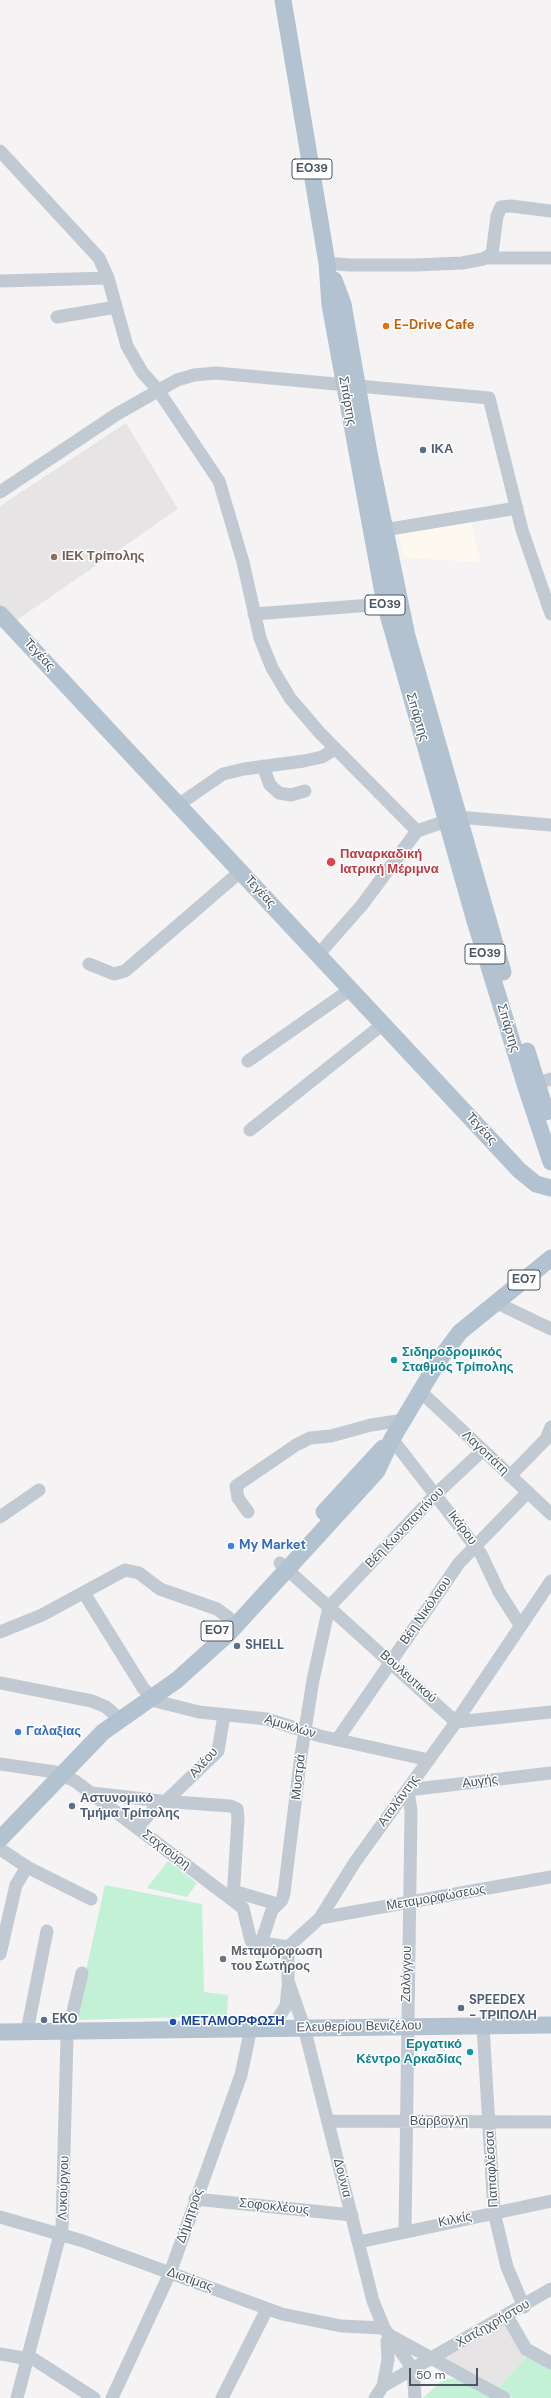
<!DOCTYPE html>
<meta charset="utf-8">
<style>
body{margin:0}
#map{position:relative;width:551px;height:2398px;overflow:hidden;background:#f5f3f3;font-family:"DM Sans",sans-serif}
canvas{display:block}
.scale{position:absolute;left:409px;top:2368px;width:69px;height:18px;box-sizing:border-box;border:2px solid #4a5661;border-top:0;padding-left:5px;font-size:12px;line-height:14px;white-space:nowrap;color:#4a5661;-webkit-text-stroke:3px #fff;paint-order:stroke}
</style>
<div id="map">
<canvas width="551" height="2398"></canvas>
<div class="scale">50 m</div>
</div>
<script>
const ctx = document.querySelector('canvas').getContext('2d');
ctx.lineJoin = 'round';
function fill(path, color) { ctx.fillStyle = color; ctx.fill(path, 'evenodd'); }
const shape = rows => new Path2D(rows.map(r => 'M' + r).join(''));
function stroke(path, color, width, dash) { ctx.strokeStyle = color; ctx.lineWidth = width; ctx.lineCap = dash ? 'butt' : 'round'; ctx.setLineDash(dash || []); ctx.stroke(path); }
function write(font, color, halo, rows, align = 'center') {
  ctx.font = font + ' "DM Sans",sans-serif'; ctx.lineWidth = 3; ctx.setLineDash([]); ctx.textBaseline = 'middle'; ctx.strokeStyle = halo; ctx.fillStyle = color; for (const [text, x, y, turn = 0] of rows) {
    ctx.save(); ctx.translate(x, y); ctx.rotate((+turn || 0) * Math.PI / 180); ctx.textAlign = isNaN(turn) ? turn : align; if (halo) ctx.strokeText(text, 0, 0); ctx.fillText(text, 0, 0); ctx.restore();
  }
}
fill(shape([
 [470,520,481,562,404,558,398,531]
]), '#fdf9ef');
fill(shape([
 [126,423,178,509,14,622,0,606,0,506],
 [503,2321,528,2354,498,2389,440,2359]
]), '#e6e4e5');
fill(shape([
 [168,1861,197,1883,187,1897,147,1888],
 [105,1885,202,1904,204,1992,228,1995,227,2016,75,2020],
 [528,2354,551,2367,551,2398,513,2398,498,2389],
 [459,2378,495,2398,423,2398,439,2383,448,2379]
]), '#c3f1d5');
stroke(shape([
 [0,151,99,258,108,278,127,346,142,372,158,390,219,481,243,562,260,638,272,668,290,698,319,732,417,831],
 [488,258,551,258],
 [327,263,349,265,414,265,462,263,483,259,492,254,497,216,501,207,511,206,551,211],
 [0,281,108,278],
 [57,317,116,307],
 [0,492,117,414,177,380,194,375,216,373,489,398,522,530,551,614],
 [384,530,517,508],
 [254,614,385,604],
 [263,766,270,785,279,793,291,795,305,791],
 [178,805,223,774,244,769,304,761,322,757,335,749],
 [318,955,362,905,417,831,458,817,551,825],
 [89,964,114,974,125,971,241,871],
 [248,1061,351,989],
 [528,1086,551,1079],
 [250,1130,383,1024],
 [497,1303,551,1329],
 [420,1391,551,1514],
 [392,1439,481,1554,499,1592,520,1625],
 [510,1476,546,1439,551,1427],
 [248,1512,238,1498,236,1486,296,1445,310,1438,331,1436,371,1425,404,1420],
 [0,1517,39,1490],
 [280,1563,456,1722,551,1712],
 [84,1593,143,1688,155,1701,199,1712,267,1719,320,1736,429,1760],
 [0,1632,42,1615,125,1570,139,1573,160,1589,217,1609,229,1618],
 [0,1683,92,1701,106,1707,120,1719],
 [337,1740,459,1563,528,1492],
 [0,1764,55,1772,75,1781,243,1908,251,1941,288,1947],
 [408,1790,551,1773],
 [92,1793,161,1801,137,1828],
 [161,1801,230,1806,237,1809,238,1818,233,1899],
 [166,1801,218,1751,224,1715],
 [0,1849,27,1867,91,1899],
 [233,1891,277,1904],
 [320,1918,551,1877],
 [261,1943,272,1910,282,1900,284,1893,301,1755,313,1680,329,1607,436,1494,482,1451],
 [0,1954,16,1885,27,1867],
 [483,2026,494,2212,507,2267,524,2307],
 [272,2028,286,2006,288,1987],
 [27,2031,47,1931],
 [328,2121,551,2122],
 [195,2199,352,2215],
 [0,2217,83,2241,282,2314,341,2326,384,2328],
 [405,2231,411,1811,408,1790],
 [359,2242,551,2201],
 [507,2316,526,2349,551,2363],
 [391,2336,504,2398],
 [0,2354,35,2360,94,2398],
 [383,2386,388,2360,387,2341],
 [17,2398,62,2227,67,2037,82,1973],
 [112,2398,170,2273,241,2075,251,2028],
 [222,2398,267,2309],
 [375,2398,383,2386,551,2289],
 [415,2398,413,2369,384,2328,373,2301,304,2027,288,1981,288,1947,320,1918,355,1862,456,1722,551,1581]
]), '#c1cad2', 13);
stroke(shape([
 [283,0,327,263,330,305,385,604,475,921,526,1087,551,1162],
 [334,280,343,304,369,453,407,636,503,972],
 [0,614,519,1170,536,1184,551,1188],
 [527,1051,546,1112],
 [324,1512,383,1448],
 [0,1839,103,1732,177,1680,228,1634,377,1471,392,1439,439,1360,460,1332,551,1258],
 [0,2032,551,2025]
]), '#b3c2d1', 17);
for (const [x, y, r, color] of [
 [386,326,4,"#e8710a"],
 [423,450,4,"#5c6f8a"],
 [54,557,4,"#8d6e63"],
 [331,862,5,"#e0444e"],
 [394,1360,4,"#0f9aa8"],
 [231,1546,4,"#3f7fe0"],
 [237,1646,4,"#5c6f8a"],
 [18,1732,4,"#3f7fe0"],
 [72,1806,4,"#5c6f8a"],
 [223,1959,4,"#6b7280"],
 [461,2008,4,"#5c6f8a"],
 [44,2020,4,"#5c6f8a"],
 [173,2022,4,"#1a4fb4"],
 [470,2052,4,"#0f9aa8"]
]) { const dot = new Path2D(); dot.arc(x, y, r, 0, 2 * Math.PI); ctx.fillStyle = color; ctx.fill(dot); stroke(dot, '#fff', 1.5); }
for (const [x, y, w] of [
 [312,169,40],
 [385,605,40],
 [485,954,40],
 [524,1280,32],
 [217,1631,32]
]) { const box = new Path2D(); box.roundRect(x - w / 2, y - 10, w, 20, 3); ctx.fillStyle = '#fff'; ctx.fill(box); stroke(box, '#4a5661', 1); }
write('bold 12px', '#4a5661', null, [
 ["ΕΟ39",312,169],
 ["ΕΟ39",385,605],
 ["ΕΟ39",485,954],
 ["ΕΟ7",524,1280],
 ["ΕΟ7",217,1631]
]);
write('bold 13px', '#c56008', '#fff', [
 ["E-Drive Cafe",394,326]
], 'left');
write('13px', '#4a5661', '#fff', [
 ["Σπάρτης",347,401,80],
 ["Τεγέας",39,655,47],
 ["Σπάρτης",417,717,73],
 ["Τεγέας",260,892,47],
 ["Σπάρτης",508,1028,73],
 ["Τεγέας",481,1129,47],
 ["Λαγοπάτη",485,1453,43],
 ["Βέη Κωνσταντίνου",405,1528,-46],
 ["Ικάρου",462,1528,53],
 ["Βέη Νικόλαου",426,1611,-55],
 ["Βουλευτικού",408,1677,42],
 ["Αμυκλών",290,1727,17],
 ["Αλέου",204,1763,-48],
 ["Μυστρά",299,1777,-84],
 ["Αυγής",480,1782,-7],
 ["Αταλάντης",399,1801,-54],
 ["Σαχτούρη",166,1850,37],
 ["Μεταμορφώσεως",436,1898,-10],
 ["Ζαλόγγου",407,1974,-89],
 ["Ελευθερίου Βενιζέλου",359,2027,-1],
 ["Βάρβογλη",439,2122],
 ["Παπαφλέσσα",492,2169,-93],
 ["Δούνια",342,2178,76],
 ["Λυκούργου",64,2188,-88],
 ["Σοφοκλέους",274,2207,6],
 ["Δήμητρος",190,2216,-71],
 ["Κιλκίς",455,2220,-12],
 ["Διοτίμας",190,2280,20],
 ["Χατζηχρήστου",493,2324,-30]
]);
write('bold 13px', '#4e5e75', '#fff', [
 ["ΙΚΑ",431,450],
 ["SHELL",245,1646],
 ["Αστυνομικό",80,1799],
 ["Τμήμα Τρίπολης",80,1814],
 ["SPEEDEX",469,2001],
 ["- ΤΡΙΠΟΛΗ",469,2016],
 ["EKO",52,2020]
], 'left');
write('bold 13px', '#785e54', '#fff', [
 ["ΙΕΚ Τρίπολης",62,557]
], 'left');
write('bold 13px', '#be3a42', '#fff', [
 ["Παναρκαδική",340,855],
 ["Ιατρική Μέριμνα",340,870]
], 'left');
write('bold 13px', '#0d838f', '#fff', [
 ["Σιδηροδρομικός",402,1353],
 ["Σταθμός Τρίπολης",402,1368],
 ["Εργατικό",462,2045,"right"],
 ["Κέντρο Αρκαδίας",462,2060,"right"]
], 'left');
write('bold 13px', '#366cbe', '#fff', [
 ["My Market",239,1546],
 ["Γαλαξίας",26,1732]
], 'left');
write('bold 13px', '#5b616d', '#fff', [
 ["Μεταμόρφωση",231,1952],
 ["του Σωτήρος",231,1967]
], 'left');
write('bold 13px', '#164399', '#fff', [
 ["ΜΕΤΑΜΟΡΦΩΣΗ",181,2022]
], 'left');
</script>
